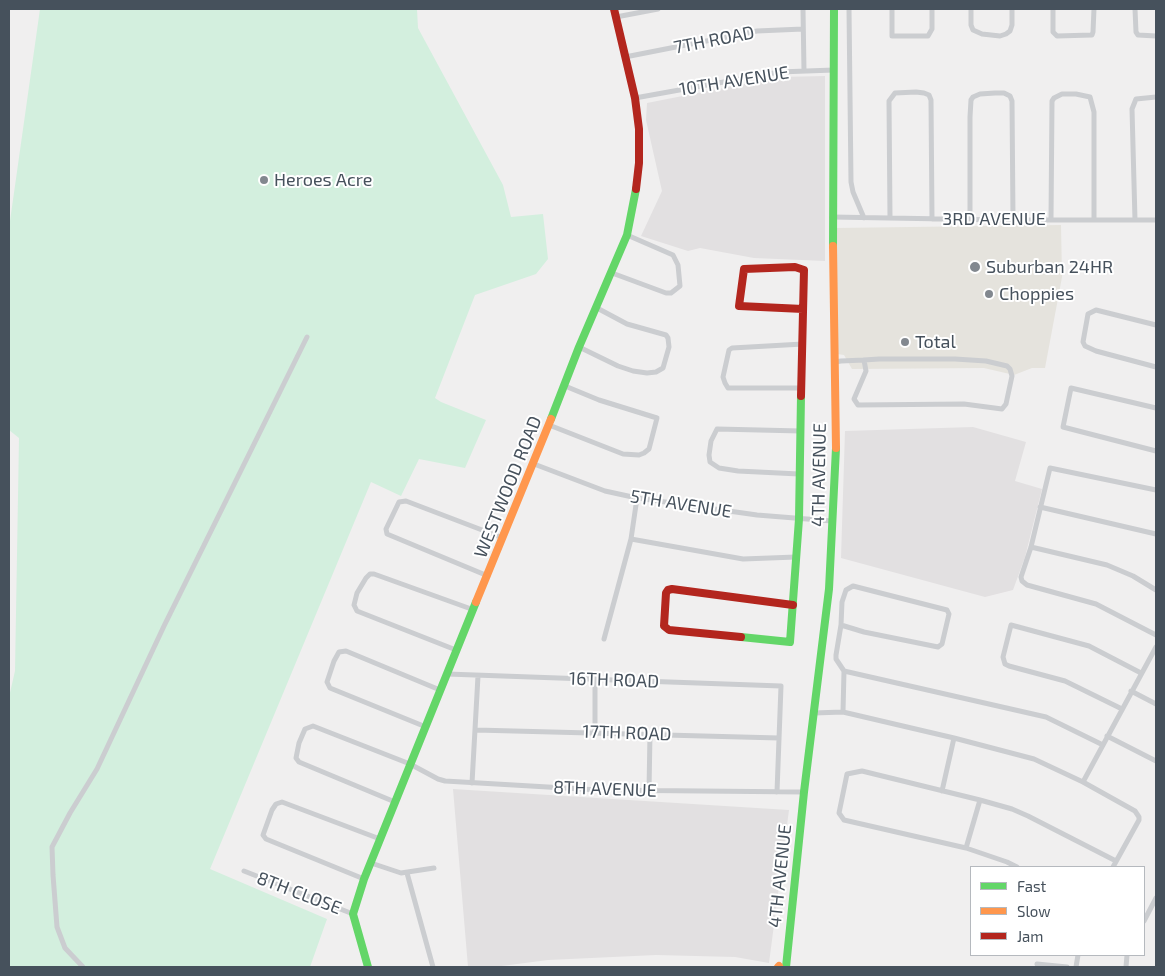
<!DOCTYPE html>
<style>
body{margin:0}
#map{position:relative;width:1165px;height:976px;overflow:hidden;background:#f0efef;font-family:"Exo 2",sans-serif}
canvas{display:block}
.frame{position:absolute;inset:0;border:10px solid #46515c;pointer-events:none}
.legend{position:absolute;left:970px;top:866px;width:175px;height:90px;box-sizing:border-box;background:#fff;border:1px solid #b5b9be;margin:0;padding:6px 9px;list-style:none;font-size:15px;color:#46515c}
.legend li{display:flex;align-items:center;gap:10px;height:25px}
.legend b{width:25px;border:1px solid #b5b9be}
</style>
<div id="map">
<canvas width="1165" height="976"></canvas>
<div class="frame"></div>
<ul class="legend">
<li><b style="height:6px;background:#63d668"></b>Fast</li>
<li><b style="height:6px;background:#ff974d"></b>Slow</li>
<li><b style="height:6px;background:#b3261e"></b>Jam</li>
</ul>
</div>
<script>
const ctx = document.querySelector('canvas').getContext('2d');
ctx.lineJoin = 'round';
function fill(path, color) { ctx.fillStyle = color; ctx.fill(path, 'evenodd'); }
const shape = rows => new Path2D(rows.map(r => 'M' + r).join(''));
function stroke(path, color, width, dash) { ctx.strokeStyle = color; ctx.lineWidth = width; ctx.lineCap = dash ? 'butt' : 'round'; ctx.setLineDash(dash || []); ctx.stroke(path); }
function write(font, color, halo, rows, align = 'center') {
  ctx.font = font + ' "Exo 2",sans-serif'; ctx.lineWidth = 4; ctx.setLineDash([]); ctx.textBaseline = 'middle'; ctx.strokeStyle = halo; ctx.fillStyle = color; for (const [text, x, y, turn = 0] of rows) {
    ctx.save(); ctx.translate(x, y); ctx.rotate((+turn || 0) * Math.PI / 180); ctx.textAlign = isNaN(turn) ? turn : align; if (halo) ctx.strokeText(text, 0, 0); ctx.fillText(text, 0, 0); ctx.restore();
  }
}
fill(shape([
 [1061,225,1062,277,1045,368,1032,368,1014,375,984,368,852,369,844,355,837,354,835,228]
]), '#e5e3dd');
fill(shape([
 [825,76,825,261,754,258,700,248,688,251,641,236,662,191,646,120,647,103,779,77],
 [973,427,1026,442,1015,481,1042,489,1025,557,1013,590,985,597,841,558,845,431],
 [453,789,789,810,769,963,735,957,656,955,548,960,494,967,468,967]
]), '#e2e0e1');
fill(shape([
 [40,9,417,9,418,28,503,185,511,217,543,214,548,259,536,274,475,295,435,398,441,402,486,420,465,468,419,459,401,496,371,482,210,869,327,919,310,967,9,967,9,697,15,671,19,438,9,430,9,228]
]), '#d3efde');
stroke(shape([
 [803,9,804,71],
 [849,9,851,182,853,192,864,218],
 [892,9,892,36,928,36,932,29,932,9],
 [971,9,971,25,973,30,982,34,1000,36,1006,34,1010,31,1012,25,1012,9],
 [1053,9,1053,32,1057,36,1092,35,1093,32,1094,9],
 [1135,9,1136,32,1138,35,1156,36],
 [616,17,658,9],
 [625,57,757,31,803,29],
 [635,98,779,72,834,70],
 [832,217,1003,220,1156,220],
 [890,218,889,101,895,93,916,92,924,93,929,95,931,100,932,219],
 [970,219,970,117,971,100,973,97,980,94,995,93,1004,93,1010,96,1012,101,1013,219],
 [1051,219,1052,101,1054,98,1062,94,1076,94,1090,97,1094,112,1094,219],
 [1135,220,1132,109,1136,99,1156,97],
 [612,273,666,293,671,293,680,286,678,265,673,255,627,235],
 [1156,325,1096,310,1088,314,1083,342,1085,346,1096,351,1156,367],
 [579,347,618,366,633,371,647,373,656,372,663,368,669,347,668,338,666,335,627,324,597,308],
 [835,362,841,361,864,360,879,359,955,359,986,361,1007,366,1010,369,1012,376,1006,404,1002,409,964,404,858,405,854,399,866,371,864,360],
 [802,388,728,388,725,383,723,377,729,350,732,348,803,344],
 [1156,408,1071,388,1063,427,1156,451],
 [549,425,623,454,639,455,644,453,649,449,657,418,599,400,565,386],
 [534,464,605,491,637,498,757,515,832,521],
 [799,474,738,471,719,468,710,462,709,455,711,441,717,429,801,431],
 [1156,490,1050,468,1031,547,1021,577,1022,581,1027,585,1096,604,1156,635],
 [1040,507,1156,534],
 [631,539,637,498],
 [1031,547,1107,565,1133,576,1156,590],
 [488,576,387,534,386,529,399,502,406,501,503,538],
 [841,625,842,602,846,590,853,586,947,610,949,614,942,644,938,647,864,632,841,625,836,655,836,659,844,671],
 [604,639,631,539,743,559,796,557],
 [456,650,357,611,354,605,357,593,366,578,370,574,374,574,474,610],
 [447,674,781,686,777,792],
 [595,679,595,732],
 [1131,691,1156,704],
 [1122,709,1065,681,1009,666,1005,664,1003,657,1011,625,1089,646,1141,673],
 [843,712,844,671,1046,717,1103,745],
 [814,713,843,712,954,738,1034,759,1083,782,1135,811,1139,817,1139,820,1113,867],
 [426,727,330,688,327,682,334,661,339,652,346,651,440,690],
 [476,730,779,738],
 [1107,736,1156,761],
 [1083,782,1156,647],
 [472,783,478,676],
 [649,790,650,734],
 [942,791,954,738],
 [395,802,299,762,296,758,299,743,305,729,313,726,410,764,438,779,445,781,599,790,804,792],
 [966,848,980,800],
 [371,863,401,873,434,868],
 [1017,867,1007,862,966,848,844,820,839,813,847,774,862,771,980,800,1012,809,1028,816,1116,861],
 [244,871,353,914],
 [407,873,433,967],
 [364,879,266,839,263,835,272,810,276,804,282,802,380,839],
 [1144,921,1156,898],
 [1037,964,1067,967],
 [83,967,65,948,57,927,53,875,52,847,70,813,97,769,164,626,307,337],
 [1076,967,1078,955],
 [1126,967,1127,955]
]), '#cbcdd0', 5);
stroke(shape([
 [833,246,834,9],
 [551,419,579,347,627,235,636,189],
 [741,637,790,642,799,519,801,396],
 [368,967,353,914,364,879,476,602],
 [786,967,804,792,829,589,836,448]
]), '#63d668', 8);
stroke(shape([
 [833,246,836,448],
 [476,602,551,419],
 [778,967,779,966]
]), '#ff974d', 8);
stroke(shape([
 [614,9,635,98,639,129,639,163,636,189],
 [801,396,804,270,795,267,744,269,739,306,803,309],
 [741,637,669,630,664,626,666,593,668,590,672,589,793,605]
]), '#b3261e', 8);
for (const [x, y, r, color] of [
 [264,180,5,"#82888f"],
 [975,267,6,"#82888f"],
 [989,294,5,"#82888f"],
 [905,342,5,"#82888f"]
]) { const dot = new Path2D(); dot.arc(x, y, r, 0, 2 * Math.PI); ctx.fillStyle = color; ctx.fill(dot); stroke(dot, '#fff', 2); }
write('18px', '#46515c', '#fff', [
 ["7TH ROAD",714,40,-11],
 ["10TH AVENUE",734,81,-9],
 ["3RD AVENUE",994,219],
 ["4TH AVENUE",819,475,-89],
 ["WESTWOOD ROAD",508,487,-68],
 ["5TH AVENUE",681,504,9],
 ["16TH ROAD",614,680,2],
 ["17TH ROAD",627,733,2],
 ["8TH AVENUE",605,789,2],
 ["4TH AVENUE",780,876,-84],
 ["8TH CLOSE",299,893,21]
]);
write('18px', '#46515c', '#fff', [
 ["Heroes Acre",274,180],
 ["Suburban 24HR",986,267],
 ["Choppies",999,294],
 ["Total",915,342]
], 'left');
</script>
